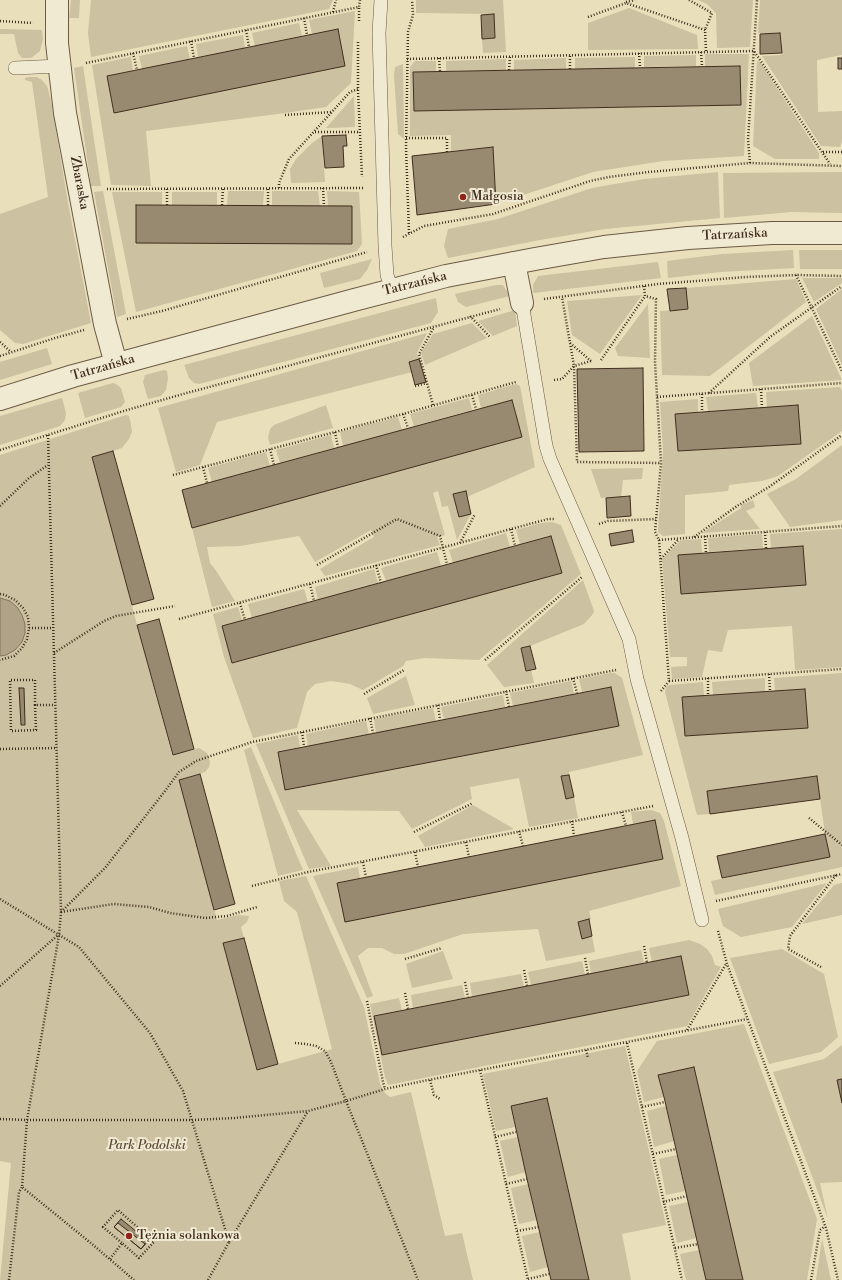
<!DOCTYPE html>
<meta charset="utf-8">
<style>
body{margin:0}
canvas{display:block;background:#e9dfbb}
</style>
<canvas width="842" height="1280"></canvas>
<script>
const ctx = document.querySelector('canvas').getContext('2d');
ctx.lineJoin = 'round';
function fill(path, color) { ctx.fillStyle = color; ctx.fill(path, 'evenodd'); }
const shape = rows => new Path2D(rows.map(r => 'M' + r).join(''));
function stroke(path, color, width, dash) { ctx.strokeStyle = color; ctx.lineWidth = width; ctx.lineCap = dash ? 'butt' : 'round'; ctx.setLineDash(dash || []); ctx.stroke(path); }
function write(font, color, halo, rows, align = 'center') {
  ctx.font = font + ' "Libre Bodoni",serif'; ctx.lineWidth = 4; ctx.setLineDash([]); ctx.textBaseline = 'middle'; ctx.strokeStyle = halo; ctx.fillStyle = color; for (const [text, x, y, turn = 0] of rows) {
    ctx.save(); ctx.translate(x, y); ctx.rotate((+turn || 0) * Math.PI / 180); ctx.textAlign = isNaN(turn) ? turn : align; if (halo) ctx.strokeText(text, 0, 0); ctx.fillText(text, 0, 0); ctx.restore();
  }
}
fill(shape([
 [71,0,80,0,79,18,69,18],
 [91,0,333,0,329,9,91,57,88,33],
 [416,0,503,0,506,52,483,53,482,39,495,38,494,14,416,13],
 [698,0,753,0,750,47,717,48,716,13,707,4],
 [760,0,842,0,842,55,817,60,818,112,842,111,842,141,840,147,821,146,762,56,781,55,782,53,780,33,758,33],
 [629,8,697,35,698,49,588,50,588,23],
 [355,11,351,83,326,107,285,113,146,131,151,186,111,185,92,65,131,57,133,70,107,76,114,112,345,66,338,29,312,34,309,20],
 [299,23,302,36,255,46,252,33],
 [0,29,42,30,43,39,40,51,31,58,22,58,18,53,14,34,0,34],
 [243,35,245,48,198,57,196,44],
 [187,46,190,59,142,69,139,56],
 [705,54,749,54,744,156,663,161,593,172,496,204,493,147,451,151,451,135,410,136,410,67,415,61,436,61,436,71,413,72,414,111,741,105,740,66,705,66],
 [696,55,696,66,644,67,644,56],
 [635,57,635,68,575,69,575,58],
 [566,58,566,69,514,70,514,60],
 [506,59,506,70,446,71,446,61],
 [757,61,760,62,819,153,819,159,775,159,753,146],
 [403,64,404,139,398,134,394,76,395,67],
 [83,66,101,186,91,186,74,68],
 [28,77,37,77,42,80,47,86,51,100,68,203,91,323,23,344,15,343,0,330,0,214,48,197,32,82,25,80,25,78],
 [354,96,355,127,326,128],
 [322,136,325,182,291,183,290,169,296,159,312,143],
 [718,172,720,218,605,229,540,240,448,258,444,246,448,229,498,219,592,188,644,179],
 [842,172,842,213,791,212,724,218,723,173],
 [103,191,126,314,117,317,94,192],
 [228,191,264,191,263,205,227,205],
 [272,191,318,191,320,206,272,205],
 [327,191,359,192,362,244,357,251,136,312,112,192,162,192,162,205,136,205,136,243,352,244,352,206,328,206],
 [172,192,217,192,217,205,172,205],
 [793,250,794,268,721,272,668,278,667,261,722,254],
 [799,250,842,250,842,269,800,269],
 [372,259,367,270,360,279,324,288,320,273],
 [658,262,661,278,533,293,533,285,538,276],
 [802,278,842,278,842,283,814,302],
 [796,279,806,302,710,376,662,375,660,311,688,309,686,288],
 [496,285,503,285,510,296,466,307,458,302,455,294],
 [842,289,842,365,816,309],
 [642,295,600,354,572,335,567,301],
 [436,298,438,312,431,323,199,384,194,383,189,378,184,365],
 [648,304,650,358,618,356,615,348],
 [515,310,517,326,493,336,478,321],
 [812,316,842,380,753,386,749,363],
 [472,323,487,338,425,365,421,353,433,334],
 [427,333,417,353,419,359,409,362,412,372,217,422,200,465,176,472,158,408],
 [47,348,52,364,0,380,0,362],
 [164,370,167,371,168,378,166,390,161,396,148,399,143,382,145,375],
 [113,383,116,384,121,388,125,402,121,407,85,418,78,393],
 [516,384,520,386,535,467,467,497,453,494,459,517,471,514,457,540,448,506,442,507,438,491,433,493,445,535,437,537,440,545,325,576,320,569,374,537,371,530,315,562,299,536,240,546,207,547,210,563,217,572,235,601,212,607,192,528,522,437,512,400,481,408,478,395],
 [840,387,842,391,842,431,778,476,762,481,729,485,728,491,685,495,685,534,663,536,658,532,663,451,660,402,698,399,698,412,675,414,678,451,800,444,798,406,767,408,766,392],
 [756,393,758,408,708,411,706,397],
 [62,398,66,413,65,420,60,426,0,445,0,416],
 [469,398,472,410,414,426,410,414],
 [326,405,333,428,270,445,268,437,270,429,274,425],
 [126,415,129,416,131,425,132,432,129,439,125,444,122,448,113,451,92,457,172,755,199,748,207,753,210,762,209,767,205,772,179,780,217,920,238,915,249,916,247,922,241,927,244,938,223,943,257,1070,332,1049,297,912,284,901,279,881,306,876,364,1007,380,1084,385,1093,390,1097,411,1092,445,1236,462,1233,473,1280,0,1280,11,1163,0,1161,0,455],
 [398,417,402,430,343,446,340,432],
 [331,435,334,448,280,463,276,450],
 [842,445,842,520,790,527,767,494,796,479],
 [266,452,270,466,212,482,208,468],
 [643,468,642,479,623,480,621,497,601,498,591,469],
 [753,500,755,507,746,511,760,529,702,533,741,508,741,505],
 [552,522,561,525,581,574,479,660,425,658,406,661,403,666,363,690,350,684,331,681,315,684,307,692,297,728,253,738,224,657,213,614,238,607,242,620,232,663,562,573,551,536,520,544,516,530,541,523],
 [842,529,842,667,795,670,792,626,728,630,722,652,708,650,702,677,672,679,671,667,687,666,687,657,670,657,662,560,681,540,701,539,702,553,678,555,681,594,805,585,803,546,771,548,770,534],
 [506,533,510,547,453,563,449,550],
 [762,534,763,548,709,552,708,538],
 [437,552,441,566,386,581,381,568],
 [374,569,378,583,318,600,315,587],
 [583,580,594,611,593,614,584,624,530,646,521,648,526,671,531,670,534,683,504,687,487,665],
 [304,589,308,602,252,618,248,604],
 [611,673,615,673,622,678,643,755,569,772,569,775,561,776,566,799,574,797,578,818,529,827,519,778,470,787,472,799,412,829,399,811,297,810,331,866,309,869,256,744,298,735,300,747,278,752,285,790,619,726,611,687,582,692,579,679],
 [842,673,842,867,715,895,711,881,830,857,825,834,817,776,707,791,710,814,697,815,665,692,666,687,669,685,703,682,704,696,682,697,685,736,808,728,805,689,775,691,774,678],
 [406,676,415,705,373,714,367,698],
 [765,678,765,691,713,695,712,682],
 [571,681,574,694,513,706,510,693],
 [503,695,505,707,444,719,441,707],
 [433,708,436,721,376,733,374,719],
 [366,721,369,734,308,746,306,734],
 [251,747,303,870,278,876,244,750],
 [473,805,514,829,425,847,418,836],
 [651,810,660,813,664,821,681,886,589,911,591,919,578,922,582,939,592,936,595,952,546,961,538,929,463,934,404,954,394,954,382,948,368,948,358,956,373,996,367,998,313,876,358,867,360,878,337,883,345,921,663,859,655,820,633,824,631,812],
 [827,883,792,927,741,937,723,926,718,909],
 [842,883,842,915,802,924,834,885],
 [689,940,700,944,707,949,712,956,715,965,721,967,687,1026,388,1085,385,1077,370,1004,399,998,402,1010,374,1016,382,1055,689,995,681,956,652,962,649,948],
 [782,949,824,974,838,1037,821,1052,769,1064,730,958],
 [641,950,644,963,591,974,589,961],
 [443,951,453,979,412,988,406,964],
 [582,961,585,975,531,985,528,972],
 [521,974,524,987,472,997,470,983],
 [462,985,465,998,413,1008,411,995],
 [744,1024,817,1219,807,1280,743,1280,694,1067,659,1075,664,1097,644,1102,637,1071,657,1041],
 [842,1045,842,1079,837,1080,842,1103,842,1182,820,1183,828,1219,773,1072,824,1059],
 [625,1046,666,1225,622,1234,631,1280,589,1280,547,1098,511,1106,515,1127,496,1131,483,1074],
 [666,1106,674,1141,654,1147,647,1111],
 [518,1137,526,1172,508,1177,500,1141],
 [677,1155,685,1191,666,1195,659,1159],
 [529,1184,537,1220,519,1224,511,1188],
 [688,1202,696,1238,677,1243,669,1206],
 [540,1232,548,1267,530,1272,522,1236],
 [822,1239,831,1280,816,1280],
 [699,1250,706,1280,686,1280,680,1254]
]), '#ccc1a0');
const water = shape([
 [0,598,10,601,17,607,22,615,25,624,25,633,22,642,15,650,6,655,0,656,0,598]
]);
fill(water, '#b0a286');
stroke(water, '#84735c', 1);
const building = shape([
 [494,14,495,38,482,39,481,15,494,14],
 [338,29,345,66,114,113,107,76,338,29],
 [780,33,782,53,760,54,760,34,780,33],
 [838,58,842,58,842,69,838,69,838,58],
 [740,66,741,105,414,111,413,72,740,66],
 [346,135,347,146,343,146,344,167,325,168,322,136,346,135],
 [493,147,496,204,417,215,412,156,493,147],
 [136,205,352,206,352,244,136,243,136,205],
 [686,288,688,309,670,311,667,289,686,288],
 [419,359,426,382,415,385,409,362,419,359],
 [643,368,644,451,579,452,577,369,643,368],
 [512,400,522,437,192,528,182,490,512,400],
 [798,405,801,444,678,451,675,414,798,405],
 [113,451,154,599,132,605,92,457,113,451],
 [466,491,471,514,459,517,453,494,466,491],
 [630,496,631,516,607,518,606,498,630,496],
 [632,530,634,542,611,546,609,534,632,530],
 [551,536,562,573,232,663,222,626,551,536],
 [803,546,806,585,681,594,678,555,803,546],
 [159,619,194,749,173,755,137,625,159,619],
 [530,646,536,669,526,671,521,648,530,646],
 [611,687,619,726,285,790,278,752,611,687],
 [19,688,24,688,25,725,21,725,19,688],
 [805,689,808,728,685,736,682,697,805,689],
 [200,774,235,904,214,910,179,780,200,774],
 [569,775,574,797,566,799,561,776,569,775],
 [817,776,820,799,710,814,707,791,817,776],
 [655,820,663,859,345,922,337,883,655,820],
 [825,834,830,857,722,878,717,856,825,834],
 [589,919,592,936,582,939,578,922,589,919],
 [244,938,278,1064,257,1070,223,943,244,938],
 [681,956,689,995,382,1055,374,1016,681,956],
 [694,1067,743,1280,706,1280,664,1097,658,1075,694,1067],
 [842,1079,842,1103,837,1080,842,1079],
 [547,1098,589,1280,551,1280,527,1179,511,1106,547,1098],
 [121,1219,148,1241,141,1249,114,1227,121,1219],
 [118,1223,145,1244,141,1249,114,1227,118,1223]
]);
fill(building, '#988a70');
stroke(building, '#412d1e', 1);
const service = shape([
 [381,0,379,33,385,246,387,275,392,290],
 [15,68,59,66],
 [522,303,546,446,550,459,629,639,637,679,682,838,702,920]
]);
const minor = shape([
 [57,0,57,43,65,113,105,324,116,364],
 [514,263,522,303]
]);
const tertiary = shape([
 [0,399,73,376,354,300,446,276,535,259,604,247,688,238,772,233,842,233]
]);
stroke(service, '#6b5a45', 14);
stroke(minor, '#6b5a45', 24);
stroke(tertiary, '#6b5a45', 24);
stroke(shape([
 [689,0,712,13,705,30],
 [626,2,635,0],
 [333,12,336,0],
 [588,17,626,3,705,30,706,51],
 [304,18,307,35],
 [0,21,33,23],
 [359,21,359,7],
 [246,30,249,47],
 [191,41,194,58],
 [358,42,358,91,362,177],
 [701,52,702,66],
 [133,53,137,70],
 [639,53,640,67],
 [439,58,440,71],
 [407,59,754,51,830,164],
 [86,63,359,7,360,0],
 [570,69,570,54],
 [509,70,510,56],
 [285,115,332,112],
 [315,132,360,132],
 [406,138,447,138,447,152],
 [823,152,842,152],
 [750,163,748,140,757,0],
 [279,188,279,183,289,159,350,92,358,89],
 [323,188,324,206],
 [107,189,363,188],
 [167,205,167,189],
 [222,205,223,188],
 [268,205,268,188],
 [409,233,406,147,408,32,413,15,412,0],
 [403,237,424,226,493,214,590,181,609,177,649,172,750,163,842,166],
 [796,275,842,371],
 [644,286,645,296,656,299,655,362,661,463,655,532,659,540,669,681,661,691],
 [544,299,658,284,746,277,796,275,842,276],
 [470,316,490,337],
 [127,319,162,311,367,252],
 [0,342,11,352],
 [570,343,591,361],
 [0,356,55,338,84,330],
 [601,360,645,296],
 [591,361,574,366,577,462,661,463],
 [554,380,562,379,574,366,562,297],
 [415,386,427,383],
 [761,389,762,408],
 [709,393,770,337,842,286],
 [702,394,702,412],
 [472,395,476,409],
 [657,397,842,383],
 [433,405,419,354,434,327],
 [403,414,408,428],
 [335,432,338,447],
 [48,435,61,912,59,935,27,1120,22,1187,92,1244,134,1280],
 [270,449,274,465],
 [0,450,127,410,183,394,500,309],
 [203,467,207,483],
 [173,475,403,414,516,382],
 [0,506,29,478,48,465],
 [599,524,608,521,656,519],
 [511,529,515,546],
 [765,532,766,548],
 [705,536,706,553],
 [694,537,737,506,769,487,842,435],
 [659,540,842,526],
 [460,543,475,514],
 [661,559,679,539],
 [317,565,397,519,440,536,447,564],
 [376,565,381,583],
 [310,584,314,601],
 [0,594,5,595,15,600,23,608,28,617,29,628,27,639,22,648,14,656,0,660],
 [240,603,245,620],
 [179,619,548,519,555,519],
 [29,628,53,628],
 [54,653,104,621,116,616,175,606],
 [485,660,582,577],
 [769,674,770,691],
 [573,678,577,693],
 [708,678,708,695],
 [669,681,842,669],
 [506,691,509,707],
 [364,694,404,670],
 [35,705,35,680,10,680,11,731,36,730,35,705,55,705],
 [438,705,440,720],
 [370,718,373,733],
 [302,732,304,746],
 [0,749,56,748],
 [622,812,626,826],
 [809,818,842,845],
 [572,821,574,836],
 [519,831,523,846],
 [414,832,473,803],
 [466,842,469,857],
 [415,852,418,867],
 [363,862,366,877],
 [252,886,308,872,653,806],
 [0,899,79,947,150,1033,183,1091,229,1242,208,1280],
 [716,901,842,874],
 [61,912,105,868,165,791,179,772,196,761,252,742,616,670],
 [61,912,114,904,149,907,170,913,205,918,227,916,257,907],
 [718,931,727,964,826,1228,838,1280],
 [644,946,647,963],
 [585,958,588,974],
 [405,959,442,948],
 [821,967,788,949,790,936,836,875],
 [524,970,527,986],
 [465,982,468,997],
 [0,986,58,935],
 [405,993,408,1009],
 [367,1001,383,1082,385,1089],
 [687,1030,726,964],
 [295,1043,306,1044,316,1046,325,1051,331,1062,346,1101,385,1089,428,1080,747,1019],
 [627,1043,682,1280],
 [586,1050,588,1058],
 [480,1070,528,1280],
 [430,1080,434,1095,440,1099],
 [642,1107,665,1102],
 [0,1119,27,1120,193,1120,234,1118,308,1111,346,1101,418,1280],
 [495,1137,516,1132],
 [653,1154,676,1149],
 [506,1184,527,1179],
 [663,1202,687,1196],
 [517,1231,539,1227],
 [229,1242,308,1111],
 [675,1248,698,1244],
 [110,1259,122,1243,139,1258,154,1242,118,1210,103,1227,122,1243],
 [528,1279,549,1274],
 [9,1280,19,1192,22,1187],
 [811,1280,820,1230,825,1226]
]), '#412d1e', 2.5, [1, 2]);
stroke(service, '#f1ead3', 13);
stroke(minor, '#f1ead3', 22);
stroke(tertiary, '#f1ead3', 22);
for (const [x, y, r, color] of [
 [463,197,4,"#8f2418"],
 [129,1236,4,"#8f2418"]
]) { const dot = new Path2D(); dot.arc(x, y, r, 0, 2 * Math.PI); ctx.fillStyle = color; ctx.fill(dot); stroke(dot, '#f1ead3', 1.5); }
write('13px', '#412d1e', '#f1ead3', [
 ["Zbaraska",79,183,79],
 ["Tatrzańska",735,235,-3],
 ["Tatrzańska",415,284,-14],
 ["Tatrzańska",103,368,-16]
]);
write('13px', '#412d1e', '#f1ead3', [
 ["Małgosia",471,197],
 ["Tężnia solankowa",137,1236]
], 'left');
write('italic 13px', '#5d4b38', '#f1ead3', [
 ["Park Podolski",147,1146]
]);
</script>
